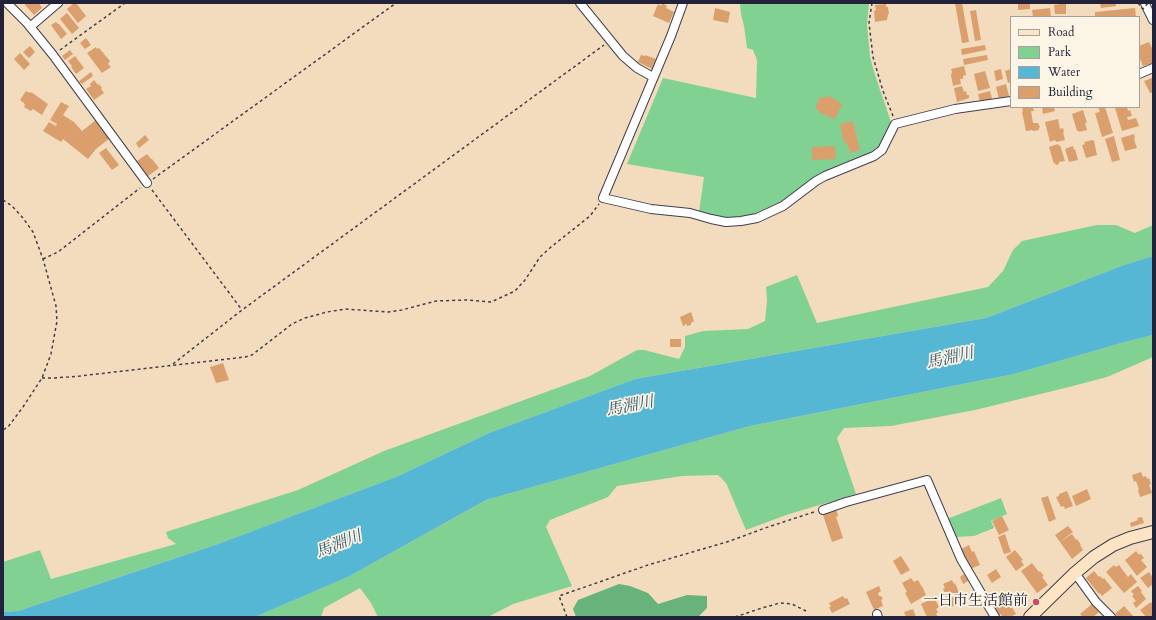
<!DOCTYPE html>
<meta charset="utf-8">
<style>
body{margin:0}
#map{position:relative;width:1156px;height:620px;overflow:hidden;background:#f2dcbd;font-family:Cardo,serif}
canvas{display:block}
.frame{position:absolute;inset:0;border:4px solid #22223b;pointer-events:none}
.legend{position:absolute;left:1010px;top:16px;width:130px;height:92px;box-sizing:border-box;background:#fcf5e5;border:1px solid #a5a1a1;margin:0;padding:5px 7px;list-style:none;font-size:12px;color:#22223b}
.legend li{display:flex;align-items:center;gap:8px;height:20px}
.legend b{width:20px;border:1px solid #a5a1a1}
</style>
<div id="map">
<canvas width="1156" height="620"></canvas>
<div class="frame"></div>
<ul class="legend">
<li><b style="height:5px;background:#fde5c4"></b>Road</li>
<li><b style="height:11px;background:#80d192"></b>Park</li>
<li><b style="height:11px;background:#55b7d4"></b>Water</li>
<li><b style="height:11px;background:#da9f6d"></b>Building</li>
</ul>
</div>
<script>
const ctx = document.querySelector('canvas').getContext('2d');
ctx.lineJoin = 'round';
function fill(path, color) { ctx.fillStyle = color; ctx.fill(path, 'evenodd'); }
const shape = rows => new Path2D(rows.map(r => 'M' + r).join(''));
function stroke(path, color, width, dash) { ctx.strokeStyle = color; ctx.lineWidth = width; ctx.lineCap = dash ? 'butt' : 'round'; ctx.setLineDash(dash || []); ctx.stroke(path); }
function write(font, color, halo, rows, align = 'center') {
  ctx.font = font + ' Cardo,"Noto Serif JP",serif'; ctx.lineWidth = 3.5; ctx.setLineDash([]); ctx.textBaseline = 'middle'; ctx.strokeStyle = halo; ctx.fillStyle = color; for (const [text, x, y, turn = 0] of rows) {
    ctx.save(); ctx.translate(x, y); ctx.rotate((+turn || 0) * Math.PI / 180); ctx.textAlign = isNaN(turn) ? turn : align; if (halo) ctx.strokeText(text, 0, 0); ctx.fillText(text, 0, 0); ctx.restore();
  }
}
fill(shape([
 [740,3,869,3,867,25,870,57,875,75,891,122,890,127,880,146,872,152,831,168,813,178,783,201,754,214,739,217,725,218,699,212,704,177,627,164,663,78,756,98,757,60,753,50,747,48,744,26,741,14],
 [1097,225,1116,225,1135,233,1153,225,1153,256,1124,265,986,318,635,379,489,433,396,477,218,544,18,611,3,612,3,562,40,550,51,579,176,544,168,538,166,532,298,490,384,451,590,376,637,350,644,350,679,359,685,347,685,336,703,331,748,329,765,321,767,301,766,287,797,275,817,323,988,287,1003,271,1013,250,1022,241],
 [1153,335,1153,357,1107,377,1069,387,975,410,891,426,844,428,837,438,856,494,786,515,746,530,726,483,718,475,682,476,617,486,608,497,550,520,546,527,572,586,513,604,488,617,378,617,371,603,360,588,324,608,321,617,255,617,348,577,486,500,750,426,1014,374,1125,342],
 [1001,498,1007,514,991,521,994,528,974,536,955,537,947,519]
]), '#80d192');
fill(shape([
 [619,584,630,586,648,593,658,604,687,595,707,596,707,608,698,617,576,617,573,609,578,600]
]), '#68b37c');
fill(shape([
 [1153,256,1153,335,1125,342,1014,374,750,426,486,500,348,577,255,617,3,617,3,612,18,611,218,544,396,477,489,433,635,379,986,318,1124,265]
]), '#55b7d4');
fill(shape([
 [26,3,39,3,42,8,34,15,25,5],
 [74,3,76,3,86,16,78,23,67,9],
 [662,3,667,6,666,8,674,12,669,23,653,16,658,4,661,6],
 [955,3,962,3,969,42,962,43],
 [1018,3,1030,3,1030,9,1018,10],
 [1066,3,1066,14,1055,14,1054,5],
 [1100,3,1116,3,1116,6,1101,8],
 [886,4,886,7,888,7,889,14,888,14,887,20,875,22,874,11,876,10,875,5],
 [715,8,730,12,728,23,713,20],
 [1050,8,1051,17,1033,17,1032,10],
 [1135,8,1136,17,1095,17,1095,12],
 [976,10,981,40,975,41,970,11],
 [67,13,79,28,72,34,60,19],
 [56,22,58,24,59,24,67,34,61,39,51,25],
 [86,38,91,45,85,49,80,43],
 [1149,42,1152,48,1153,48,1153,63,1143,66,1139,56,1139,46],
 [985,45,986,50,962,55,961,49],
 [30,46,35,52,29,58,23,52],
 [96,47,97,49,99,48,110,61,108,64,111,67,102,73,87,53],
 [70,50,73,54,65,60,62,56],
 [20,53,30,64,24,70,14,59],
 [641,55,645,56,645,55,656,59,652,69,638,62],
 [987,55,988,60,964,65,963,59],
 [75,56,84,68,76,74,71,67,72,66,68,61],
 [964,66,966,75,963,76,963,79,960,79,961,84,953,86,951,75,952,72,951,69],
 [1001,69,1003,79,996,81,994,71],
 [1011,69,1011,82,1008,83,1005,71],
 [985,71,990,88,978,91,974,74],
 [91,72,93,76,82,84,79,81],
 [1152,78,1153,81,1153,92,1150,93,1144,81],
 [94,80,98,85,99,84,102,88,101,89,104,93,94,100,86,89,91,86,90,84],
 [1006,84,1009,96,999,99,996,87],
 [962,86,964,92,966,91,967,95,969,95,969,98,957,102,954,88],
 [26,91,30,93,31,92,48,104,42,115,33,109,31,111,24,107,25,105,24,103,20,100],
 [990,91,992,99,980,102,978,94],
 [825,96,828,98,829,96,837,100,836,101,842,104,835,119,818,112,819,110,815,108,820,97,824,98],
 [61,102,69,106,63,115,74,122,82,131,96,120,110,138,96,149,88,159,63,139,61,142,43,131,49,122,56,126,57,124,50,120],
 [1022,107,1033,107,1034,111,1031,111,1033,123,1038,123,1040,127,1039,128,1039,130,1033,131,1032,130,1026,131,1022,112,1023,111],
 [1042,107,1054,107,1055,111,1043,114],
 [1098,107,1105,107,1113,133,1102,137,1095,113,1100,112],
 [1120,107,1127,107,1128,111,1130,110,1132,116,1127,117,1128,120,1136,118,1139,126,1122,131,1115,108],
 [1083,110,1087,123,1085,123,1087,130,1079,132,1079,131,1077,131,1072,114],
 [1058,119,1060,129,1063,128,1064,132,1063,132,1065,140,1056,142,1055,140,1050,142,1045,122],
 [853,121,860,150,850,153,847,143,844,143,840,124],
 [1134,134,1135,138,1134,139,1137,148,1125,151,1121,138],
 [145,135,149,140,139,148,136,143],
 [1114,136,1120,160,1112,162,1105,139],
 [1093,140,1094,141,1097,155,1086,158,1082,145,1085,144,1084,142],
 [1058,144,1059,146,1060,145,1065,161,1059,162,1059,164,1056,165,1055,163,1054,164,1049,147],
 [835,146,836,159,812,160,812,147],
 [1073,146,1074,150,1075,149,1078,160,1069,162,1065,149],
 [106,148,119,165,112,170,99,153],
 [147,154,151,159,152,159,159,168,148,176,137,161],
 [691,312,694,321,691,323,691,325,687,326,687,324,683,326,680,317],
 [670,339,681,339,681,347,670,347],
 [223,363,229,380,216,383,210,367],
 [1141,472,1143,477,1146,476,1147,479,1149,478,1151,484,1149,485,1152,493,1140,497,1138,490,1139,489,1136,481,1134,482,1132,475],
 [1087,489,1091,499,1076,506,1072,496],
 [1067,491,1073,506,1065,509,1064,506,1061,507,1056,497,1059,496,1059,494],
 [1048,496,1056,519,1049,522,1041,498],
 [836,508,838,516,836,517,843,538,832,542,822,512],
 [1002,516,1009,530,999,535,992,521],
 [1142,517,1144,523,1131,527,1130,523,1138,520,1137,518],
 [1068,526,1073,532,1060,542,1055,535],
 [1005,534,1011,552,1004,554,998,537],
 [1072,534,1076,540,1077,539,1081,545,1080,545,1083,550,1072,559,1060,542],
 [969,545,972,552,974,551,980,565,970,569,961,549],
 [1015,550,1023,560,1021,561,1024,565,1016,571,1006,557],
 [1136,551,1139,555,1140,553,1144,558,1141,560,1147,567,1137,576,1125,560],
 [901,556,910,570,901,575,893,561],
 [1032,563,1039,572,1040,571,1044,576,1042,577,1048,585,1037,593,1021,571],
 [1114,565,1116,567,1119,565,1128,577,1131,574,1137,582,1124,593,1106,572],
 [996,569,1001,577,992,583,987,575],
 [1094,571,1099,577,1100,576,1103,579,1104,578,1112,588,1102,596,1100,593,1099,594,1086,578],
 [1149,572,1153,578,1153,584,1148,588,1140,578],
 [964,574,968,581,963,584,960,577],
 [911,578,914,582,918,580,922,587,922,586,926,595,911,604,905,593,907,592,902,583],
 [952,580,954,584,955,583,963,602,951,607,943,589,945,588,943,584],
 [879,586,881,591,878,593,879,596,881,596,883,599,881,600,883,606,874,610,866,592],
 [1138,586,1142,591,1141,592,1146,599,1136,608,1133,603,1136,601,1132,596,1134,595,1131,591],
 [1005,595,1016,614,1010,617,1002,617,1001,614,999,615,992,603],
 [843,596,845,599,847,598,850,604,832,613,829,607,831,607,829,603],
 [931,599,932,601,935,599,939,607,936,609,938,612,936,614,938,617,927,617,921,604],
 [1151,602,1153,605,1153,617,1146,617,1140,610],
 [1092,604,1099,612,1093,617,1083,617,1080,614],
 [1124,606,1134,617,1118,617,1115,614],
 [913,609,916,617,906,617,904,612]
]), '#da9f6d');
const street = shape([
 [7,3,27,23,53,55,147,183],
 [580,3,623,56,637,68,653,77],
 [683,3,671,36,603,198,651,209,690,213,711,219,726,222,741,221,757,218,783,206,816,181,825,176,874,156,882,150,895,124,955,109,1011,101],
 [1145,3,1146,6,1153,20],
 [30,27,58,3],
 [1139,74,1153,68],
 [823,510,846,502,927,480,961,559,995,617],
 [1075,573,1096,602,1111,617],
 [877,614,878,617]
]);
const secondary = shape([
 [1030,617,1075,573,1094,557,1113,545,1130,538,1153,532]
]);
stroke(street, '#413e4e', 10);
stroke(secondary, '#413e4e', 14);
stroke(shape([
 [872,3,869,23,873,57,883,91,893,116],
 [60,50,125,3],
 [153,179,396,3],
 [152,190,242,310],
 [3,200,12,206,23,218,33,232,43,259,56,306,57,321,51,354,42,378,23,407,8,427,3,430],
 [43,259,58,252,140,188],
 [173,364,242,310,604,45],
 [42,378,55,378,80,376,245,357,252,355,292,324,305,318,327,312,345,309,388,312,402,310,436,301,466,300,491,302,515,291,525,280,540,257,551,247,590,216,599,204],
 [567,617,559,596,648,565,730,541,765,528,814,512],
 [735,617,762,608,780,603,792,604,806,611]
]), '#413e4e', 1.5, [3, 3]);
stroke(street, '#fff', 8);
stroke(secondary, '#fde5c4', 12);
stroke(shape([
 [1138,3,1143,9,1148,3]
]), '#413e4e', 1.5, [3, 3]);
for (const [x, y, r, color] of [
 [1036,602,4,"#d1495b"]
]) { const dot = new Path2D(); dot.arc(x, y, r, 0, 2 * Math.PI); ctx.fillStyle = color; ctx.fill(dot); stroke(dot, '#fcf5e5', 1.5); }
write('15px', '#22223b', '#fcf5e5', [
 ["一日市生活館前",1028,602]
], 'right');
write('italic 16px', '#345671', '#fcf5e5', [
 ["馬淵川",950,359,-13],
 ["馬淵川",630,407,-11],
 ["馬淵川",339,545,-22]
]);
</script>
